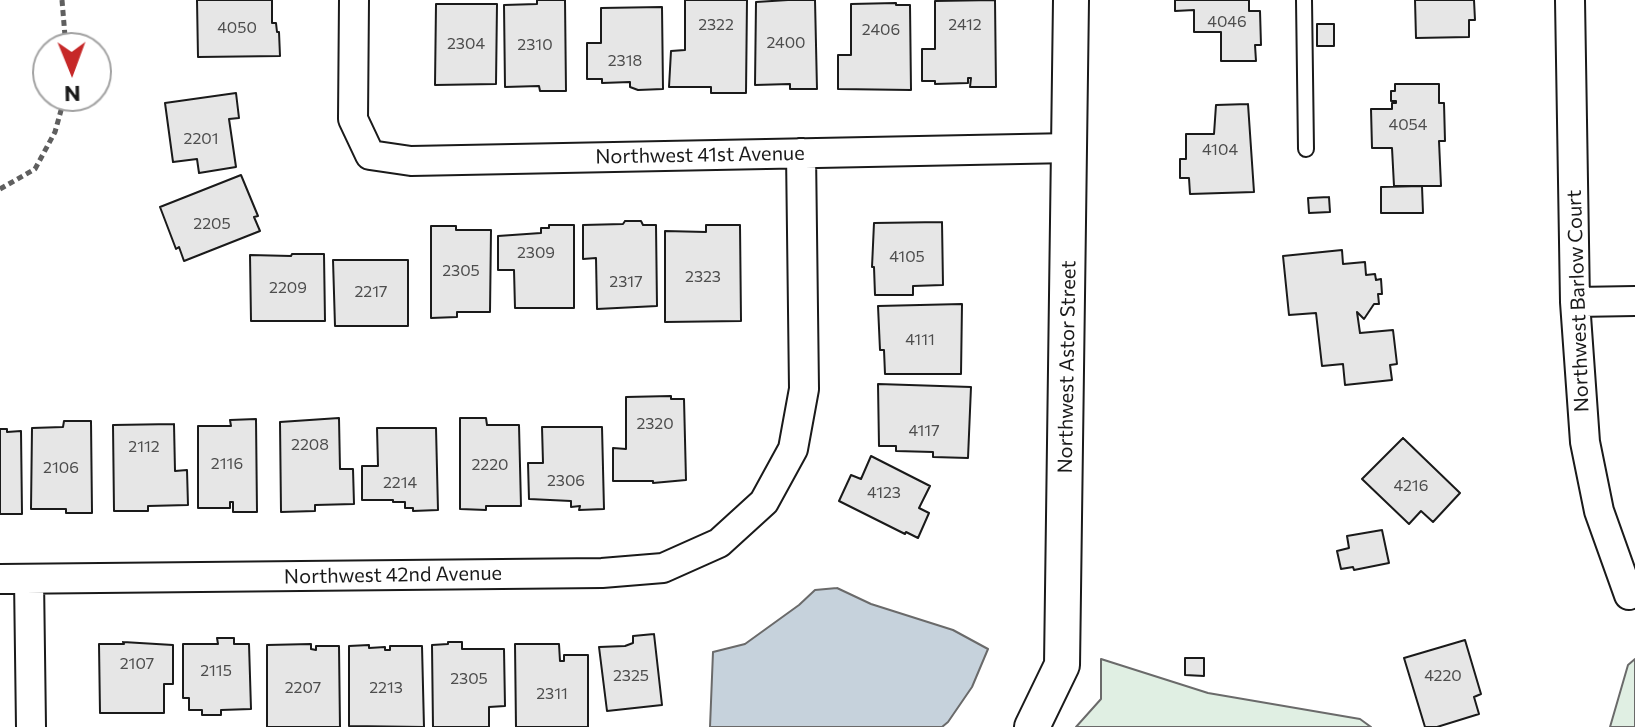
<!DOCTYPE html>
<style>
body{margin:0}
#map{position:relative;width:1635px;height:727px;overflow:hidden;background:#fff;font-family:Commissioner,sans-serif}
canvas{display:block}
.north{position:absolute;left:32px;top:32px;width:80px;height:80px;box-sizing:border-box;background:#fff;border:2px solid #a3a3a3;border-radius:50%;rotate:179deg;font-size:22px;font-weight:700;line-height:32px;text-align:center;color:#1a1a1a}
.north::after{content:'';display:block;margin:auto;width:28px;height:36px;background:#c62828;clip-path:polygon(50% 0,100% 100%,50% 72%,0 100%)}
</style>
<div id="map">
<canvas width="1635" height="727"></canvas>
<div class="north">N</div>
</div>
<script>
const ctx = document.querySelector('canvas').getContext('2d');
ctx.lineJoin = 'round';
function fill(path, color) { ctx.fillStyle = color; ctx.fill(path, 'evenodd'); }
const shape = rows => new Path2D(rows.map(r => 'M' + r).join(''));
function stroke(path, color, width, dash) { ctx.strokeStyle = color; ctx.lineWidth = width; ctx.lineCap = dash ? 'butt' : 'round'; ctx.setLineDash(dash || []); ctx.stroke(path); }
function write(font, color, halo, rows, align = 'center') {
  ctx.font = font + ' Commissioner,sans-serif'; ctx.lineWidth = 6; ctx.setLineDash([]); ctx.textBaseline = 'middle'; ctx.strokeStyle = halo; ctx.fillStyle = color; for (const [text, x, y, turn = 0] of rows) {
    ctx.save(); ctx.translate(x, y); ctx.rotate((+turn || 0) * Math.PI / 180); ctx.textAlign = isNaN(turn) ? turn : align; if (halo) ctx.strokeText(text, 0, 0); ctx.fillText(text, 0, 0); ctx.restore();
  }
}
const green = shape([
 [1101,659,1208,693,1360,719,1371,727,1076,727,1101,699,1101,659],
 [1635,659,1635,727,1610,727,1628,665,1635,659]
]);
fill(green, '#e0efe3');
stroke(green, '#6a6a6a', 2);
const water = shape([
 [837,588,871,604,953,630,988,649,972,687,948,722,942,727,710,727,713,652,745,644,799,605,815,590,837,588]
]);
fill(water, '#c6d2dc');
stroke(water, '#6a6a6a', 2);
const building = shape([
 [197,0,272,0,272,23,276,23,277,32,279,32,280,56,198,57,197,0],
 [537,0,565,0,566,91,540,91,539,86,505,87,504,5,537,4,537,0],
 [685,0,747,0,746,93,711,93,711,87,669,87,671,51,685,50,685,0],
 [788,0,815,0,817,89,790,89,790,84,755,85,756,2,788,0],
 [995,0,996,87,970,87,971,78,968,78,968,83,935,84,935,81,922,81,922,49,935,49,935,1,995,0],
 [1175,0,1249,0,1249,11,1260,11,1261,45,1255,45,1256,61,1221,61,1221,32,1194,32,1194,10,1175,11,1175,0],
 [1415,0,1474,0,1475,20,1469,20,1469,37,1416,38,1415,0],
 [896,3,896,5,910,5,911,90,838,89,838,55,851,55,851,4,896,3],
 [436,4,497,4,496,84,435,85,436,4],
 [662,7,663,89,638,90,630,87,630,82,602,83,602,79,587,79,587,43,601,43,601,8,662,7],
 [1317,24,1334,24,1334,46,1317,46,1317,24],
 [1395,84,1439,84,1439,103,1444,103,1445,141,1439,141,1441,186,1394,186,1392,148,1372,148,1371,109,1392,109,1392,103,1396,103,1396,101,1391,101,1391,91,1395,91,1395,84],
 [236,93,239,118,229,119,236,167,199,173,197,159,173,162,165,103,236,93],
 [1248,104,1254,192,1190,194,1189,178,1180,178,1180,159,1186,159,1186,134,1214,134,1216,105,1248,104],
 [241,175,258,216,254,217,260,231,184,261,179,247,176,249,160,207,241,175],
 [1422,186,1423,213,1381,213,1381,187,1422,186],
 [1329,197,1330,212,1309,213,1308,198,1329,197],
 [625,221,641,221,643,225,656,225,657,306,597,309,596,258,583,259,583,225,623,224,625,221],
 [942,222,943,285,913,286,913,295,875,295,874,267,872,267,874,223,942,222],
 [549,225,574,225,574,308,515,308,514,270,498,270,498,236,541,233,541,228,549,228,549,225],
 [706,225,740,225,741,321,665,322,665,231,706,232,706,225],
 [431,226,456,226,456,230,491,230,490,312,457,312,457,317,431,318,431,226],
 [1342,250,1343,264,1365,262,1366,275,1375,274,1376,280,1381,279,1382,294,1378,294,1379,304,1374,304,1364,319,1357,312,1360,333,1393,330,1397,364,1390,365,1392,380,1345,385,1343,364,1322,366,1316,313,1289,315,1283,256,1342,250],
 [292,254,324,254,325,321,251,321,250,255,291,256,292,254],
 [333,260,408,260,408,326,335,326,333,260],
 [962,304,961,374,885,374,884,350,880,350,878,306,962,304],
 [878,384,971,387,968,458,933,457,933,452,896,451,896,446,879,446,878,384],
 [671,396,671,399,684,399,686,480,653,483,653,481,613,481,613,448,626,449,626,397,671,396],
 [339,418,340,469,353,469,354,504,315,505,315,511,281,512,280,422,339,418],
 [460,418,486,418,487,425,519,425,521,506,486,506,486,510,460,509,460,418],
 [256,419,257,512,233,512,233,502,230,502,230,508,198,508,198,426,231,426,230,420,256,419],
 [64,421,91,421,92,513,66,513,66,509,31,509,32,428,63,427,64,421],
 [174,424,175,471,187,470,188,505,148,506,148,511,114,511,113,425,174,424],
 [542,427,602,427,604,509,579,510,580,506,571,507,571,501,529,499,528,463,543,463,542,427],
 [377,428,436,428,438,510,413,511,413,508,405,508,405,502,393,502,393,500,362,500,362,466,378,466,377,428],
 [0,429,7,429,7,432,21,431,22,514,0,514,0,429],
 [1403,438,1460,493,1433,522,1421,511,1409,524,1362,479,1403,438],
 [871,456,930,486,919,508,929,513,918,538,906,532,905,534,839,501,851,475,861,479,871,456],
 [1382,530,1389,563,1354,570,1353,567,1341,569,1337,551,1349,548,1347,536,1382,530],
 [654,634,662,705,607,711,599,647,625,646,633,643,633,636,654,634],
 [217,638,234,638,234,644,249,644,251,709,221,710,221,715,202,715,202,710,189,710,189,698,183,698,183,644,218,644,217,638],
 [1465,640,1481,694,1474,697,1479,714,1437,727,1425,727,1404,658,1465,640],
 [123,642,173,645,173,684,164,684,164,713,100,713,99,644,124,644,123,642],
 [448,642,462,642,462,649,504,649,505,706,489,707,489,727,433,727,432,645,448,644,448,642],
 [311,644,311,649,316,650,316,646,339,646,340,727,267,727,267,645,311,644],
 [515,644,559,644,560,661,564,661,564,655,588,655,588,727,516,727,515,644],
 [369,645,369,648,385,647,385,650,390,650,390,646,422,646,424,727,349,726,349,646,369,645],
 [1185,658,1204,658,1204,676,1185,675,1185,658]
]);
fill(building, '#e6e6e6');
stroke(building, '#1a1a1a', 2);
const service = shape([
 [1304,0,1306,149]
]);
const minor = shape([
 [354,0,353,119,370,155,411,161,1071,148],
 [1570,0,1575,302,1585,442,1599,511,1629,595],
 [1575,302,1635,301],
 [0,579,602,573,663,568,719,543,764,502,793,449,804,389,801,153],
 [29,579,31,727]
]);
const tertiary = shape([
 [1032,727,1062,665,1071,0]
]);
stroke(service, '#1a1a1a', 18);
stroke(minor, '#1a1a1a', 32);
stroke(tertiary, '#1a1a1a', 38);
stroke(shape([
 [62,0,66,48],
 [0,189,35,169,55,132,65,96]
]), '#5f5f5f', 5, [6, 4]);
stroke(service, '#fff', 14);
stroke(minor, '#fff', 28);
stroke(tertiary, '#fff', 34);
write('16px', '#4d4d4d', null, [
 ["4046",1227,22],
 ["2322",716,25],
 ["2412",965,25],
 ["4050",237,28],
 ["2406",881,30],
 ["2400",786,43],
 ["2304",466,44],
 ["2310",535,45],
 ["2318",625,61],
 ["4054",1408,125],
 ["2201",201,139],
 ["4104",1220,150],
 ["2205",212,224],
 ["2309",536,253],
 ["4105",907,257],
 ["2305",461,271],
 ["2323",703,277],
 ["2317",626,282],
 ["2209",288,288],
 ["2217",371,292],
 ["4111",920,340],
 ["2320",655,424],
 ["4117",924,431],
 ["2208",310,445],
 ["2112",144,447],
 ["2116",227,464],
 ["2220",490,465],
 ["2106",61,468],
 ["2306",566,481],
 ["2214",400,483],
 ["4216",1411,486],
 ["4123",884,493],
 ["2107",137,664],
 ["2115",216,671],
 ["2325",631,676],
 ["4220",1443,676],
 ["2305",469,679],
 ["2207",303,688],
 ["2213",386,688],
 ["2311",552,694]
]);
write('20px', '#1a1a1a', '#fff', [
 ["Northwest 41st Avenue",700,155,-1],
 ["Northwest Barlow Court",1578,301,-92],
 ["Northwest Astor Street",1067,367,-89],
 ["Northwest 42nd Avenue",393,575,-1]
]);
</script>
